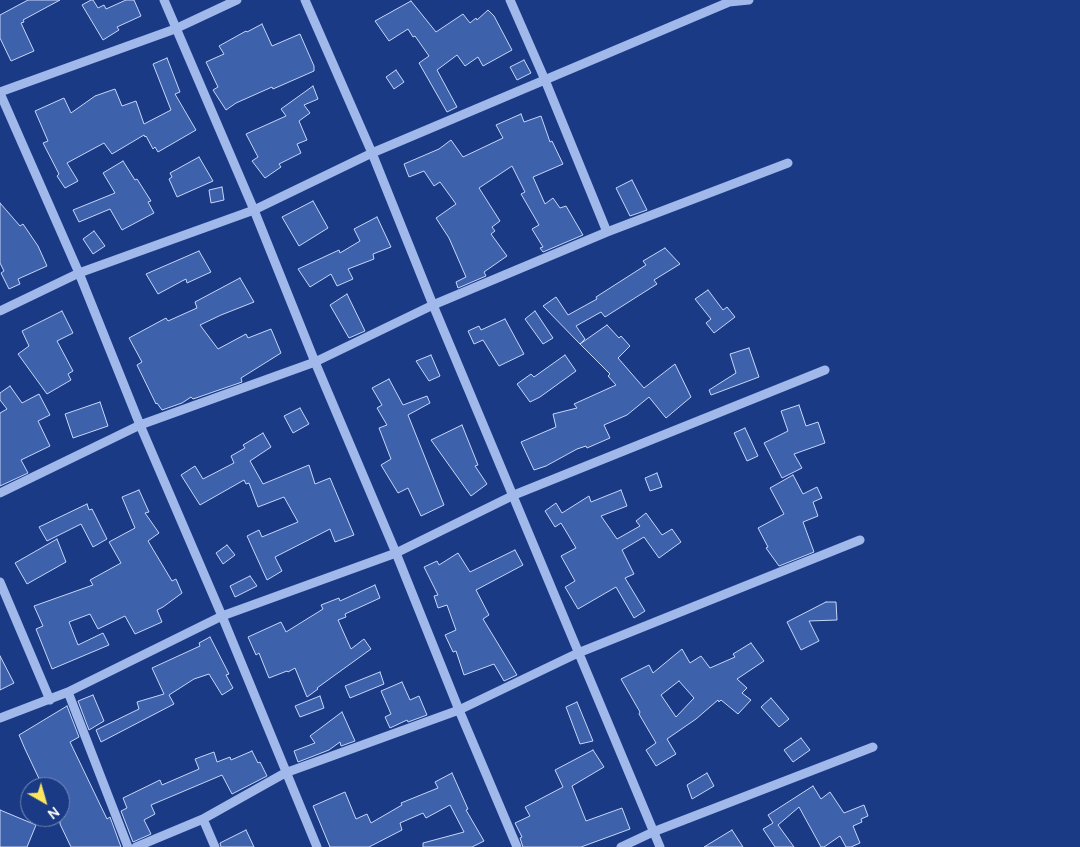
<!DOCTYPE html>
<style>
body{margin:0}
#map{position:relative;width:1080px;height:847px;overflow:hidden;background:#1a3a85;font-family:Manrope,sans-serif}
canvas{display:block}
.north{position:absolute;left:20px;top:777px;width:50px;height:50px;box-sizing:border-box;background:#1a3a85;border:1px solid #7689b6;border-radius:50%;rotate:142deg;font-size:14px;font-weight:700;line-height:20px;text-align:center;color:#fff}
.north::after{content:'';display:block;margin:auto;width:18px;height:22px;background:#fde55d;clip-path:polygon(50% 0,100% 100%,50% 72%,0 100%)}
</style>
<div id="map">
<canvas width="1080" height="847"></canvas>
<div class="north">N</div>
</div>
<script>
const ctx = document.querySelector('canvas').getContext('2d');
ctx.lineJoin = 'round';
function fill(path, color) { ctx.fillStyle = color; ctx.fill(path, 'evenodd'); }
const shape = rows => new Path2D(rows.map(r => 'M' + r).join(''));
function stroke(path, color, width, dash) { ctx.strokeStyle = color; ctx.lineWidth = width; ctx.lineCap = dash ? 'butt' : 'round'; ctx.setLineDash(dash || []); ctx.stroke(path); }
const building = shape([
 [28,0,60,0,23,20,24,22,21,23,34,51,11,61,0,38,0,15,28,0],
 [91,0,93,0,98,8,104,5,106,9,126,0,134,0,141,16,117,27,119,30,103,40,82,5,91,0],
 [411,1,436,32,463,14,470,23,476,18,477,20,488,10,494,16,512,50,483,66,478,57,465,66,457,55,437,70,457,107,447,112,419,63,429,56,415,36,413,37,408,29,389,41,375,21,411,1],
 [262,24,272,46,300,34,314,66,314,71,273,89,272,87,236,103,226,110,213,90,218,87,206,62,224,54,219,46,246,31,247,32,262,24],
 [167,58,180,92,175,94,196,130,158,152,155,147,153,149,146,136,145,137,144,135,112,154,104,143,67,163,78,181,65,188,57,176,59,174,43,143,48,141,35,111,64,98,71,113,95,96,115,89,122,106,136,101,144,124,171,110,153,64,167,58],
 [524,60,531,73,517,80,510,67,524,60],
 [396,70,404,82,394,89,386,77,396,70],
 [313,86,318,99,304,105,310,113,299,121,307,140,297,144,301,153,279,164,281,167,265,178,252,161,258,157,246,134,286,116,281,109,313,86],
 [521,114,524,122,541,116,550,142,552,141,563,164,533,177,545,204,553,198,560,208,566,206,583,235,543,252,540,248,543,247,532,229,539,225,521,194,525,192,512,166,479,188,500,221,492,227,495,231,491,234,507,256,484,272,486,276,458,288,456,282,466,277,449,238,436,218,456,204,440,182,434,186,424,171,409,177,404,164,439,149,451,140,463,157,503,138,496,125,521,114],
 [199,157,213,181,177,197,169,179,172,177,170,173,199,157],
 [123,161,135,180,137,179,151,201,148,202,154,213,122,230,110,209,79,222,73,210,115,193,103,173,123,161],
 [632,180,647,210,630,216,616,188,632,180],
 [222,187,224,200,211,203,209,190,222,187],
 [313,201,328,228,299,246,282,217,313,201],
 [0,203,20,226,23,224,38,246,47,266,18,279,20,284,9,289,1,273,4,271,0,263,0,203],
 [377,217,391,247,373,254,374,259,348,269,353,279,337,286,331,274,310,287,298,269,339,250,340,253,360,241,354,229,377,217],
 [94,231,105,246,93,254,83,239,94,231],
 [665,248,680,264,654,280,657,284,605,317,601,312,576,326,585,339,580,344,543,306,556,297,568,315,597,299,596,297,646,265,643,261,665,248],
 [199,251,211,272,187,283,186,279,182,281,158,294,146,274,199,251],
 [240,278,254,302,221,315,200,325,218,349,246,334,248,338,271,329,281,353,241,378,242,382,193,399,191,397,182,403,162,410,157,403,156,404,137,365,142,362,129,338,166,318,168,321,197,308,195,302,240,278],
 [708,290,723,310,727,307,735,317,714,333,706,323,711,319,695,299,708,290],
 [347,294,365,331,349,338,330,305,347,294],
 [62,311,73,333,57,341,73,371,68,374,71,380,47,394,18,354,29,346,22,331,62,311],
 [535,311,553,338,543,344,525,319,535,311],
 [505,319,524,354,499,366,483,340,474,344,468,331,479,326,481,330,505,319],
 [607,325,619,338,621,336,630,346,618,358,644,388,675,364,691,397,666,418,649,397,627,415,604,425,610,438,587,448,586,446,577,449,546,466,534,470,521,442,556,427,553,414,577,408,574,404,616,385,608,376,610,374,580,344,607,325],
 [749,348,759,377,711,395,709,390,736,373,730,354,749,348],
 [431,355,440,376,429,381,416,361,431,355],
 [565,355,576,371,540,397,530,402,517,384,531,374,534,377,565,355],
 [389,379,403,405,427,396,430,403,408,415,444,505,421,516,408,488,398,493,381,465,391,459,379,428,387,425,377,408,382,405,372,388,389,379],
 [10,386,22,403,39,394,50,415,38,421,50,446,21,460,28,473,0,486,0,413,7,409,0,400,0,393,10,386],
 [100,402,108,426,73,438,65,414,100,402],
 [799,405,806,426,818,422,825,443,794,454,802,468,782,478,764,443,788,431,781,411,799,405],
 [300,408,309,424,293,433,284,416,300,408],
 [462,425,478,465,475,466,487,484,471,496,431,440,462,425],
 [745,428,758,456,747,461,734,433,745,428],
 [263,433,271,447,250,461,263,484,309,465,315,484,330,478,354,535,335,542,330,529,275,557,282,571,267,580,247,536,259,530,262,537,298,522,284,497,258,507,249,483,246,484,244,480,200,505,181,475,195,466,203,479,234,463,231,456,245,448,243,445,263,433],
 [657,473,662,487,650,491,645,478,657,473],
 [793,475,803,494,817,487,822,498,813,502,818,516,803,522,814,552,779,566,766,548,768,547,758,528,784,514,770,488,793,475],
 [139,490,149,512,145,513,159,533,148,541,172,581,176,579,182,593,163,607,157,610,162,622,135,634,125,616,98,629,90,614,69,622,78,645,103,633,109,645,52,669,36,629,43,626,34,606,93,585,90,580,121,563,109,542,135,528,122,497,139,490],
 [621,490,627,506,601,516,617,539,640,526,636,521,646,513,662,535,672,529,681,542,659,558,644,537,622,550,634,574,625,578,645,611,634,618,616,587,578,609,565,587,575,581,561,556,576,548,561,523,555,527,545,511,556,503,562,513,589,496,591,502,621,490],
 [87,504,89,510,92,509,107,539,93,547,81,524,47,541,39,527,87,504],
 [57,539,66,562,27,584,15,563,57,539],
 [227,545,235,555,223,564,216,553,227,545],
 [515,550,523,565,476,590,489,615,483,619,517,675,504,681,494,664,464,675,456,651,453,652,445,635,456,630,447,605,438,608,434,596,438,595,424,567,437,561,439,565,458,553,470,572,515,550],
 [250,576,257,586,235,597,230,586,250,576],
 [375,585,380,598,345,614,346,617,338,620,351,649,364,639,371,649,317,688,318,689,307,697,295,668,288,672,287,671,269,678,259,653,256,655,248,637,281,622,286,632,323,609,321,605,339,598,340,601,375,585],
 [826,602,836,602,837,620,809,621,819,641,801,650,787,622,826,602],
 [210,637,229,674,226,675,233,688,222,695,209,674,194,679,169,695,174,704,101,742,96,730,139,709,137,702,164,694,152,668,200,646,199,643,210,637],
 [751,643,764,661,737,679,747,688,742,693,751,700,738,714,721,700,719,702,718,700,696,719,667,739,676,754,656,766,646,750,656,743,639,714,640,712,621,679,649,665,653,673,682,649,690,663,701,656,710,668,735,657,733,654,751,643],
 [679,681,694,698,676,717,661,695,679,681],
 [0,656,14,683,0,690,0,656],
 [380,672,384,684,350,698,345,686,380,672],
 [402,682,410,700,419,696,427,715,408,722,407,720,390,728,385,717,391,714,381,691,402,682],
 [93,695,104,721,89,730,78,701,93,695],
 [320,696,324,708,300,717,295,706,320,696],
 [771,698,789,719,779,727,761,707,771,698],
 [577,702,593,741,580,744,566,707,577,702],
 [67,706,79,737,70,742,107,819,110,817,121,847,71,847,60,824,60,787,43,787,25,749,19,735,67,706],
 [342,712,355,741,341,746,340,742,329,750,298,762,294,751,315,743,310,736,342,712],
 [801,738,810,750,793,762,784,750,801,738],
 [593,750,604,767,572,786,586,821,622,808,630,829,581,847,523,847,520,838,522,837,515,823,530,816,525,807,563,787,555,770,593,750],
 [252,751,258,763,260,762,267,776,232,794,222,775,151,805,155,814,144,820,151,834,133,842,121,811,127,808,123,798,160,780,162,785,199,769,195,759,214,752,217,762,230,757,231,760,252,751],
 [452,773,468,809,466,810,484,841,472,847,423,847,423,843,464,832,450,805,426,818,423,813,400,823,402,830,369,847,330,847,313,806,345,792,356,819,367,814,371,823,402,805,401,803,438,788,435,782,452,773],
 [707,773,714,786,692,799,687,785,707,773],
 [813,786,821,799,830,792,844,813,864,805,868,816,861,819,862,822,853,826,860,843,851,847,846,847,840,836,824,847,821,847,799,807,778,825,794,847,775,847,763,829,773,823,768,815,813,786],
 [0,810,36,825,27,847,0,847,0,810],
 [246,830,254,847,221,847,220,843,246,830],
 [732,830,743,847,704,847,732,830]
]);
fill(building, '#3e61ac');
stroke(building, '#c6d6f8', 1);
stroke(shape([
 [164,0,254,210,315,362,396,553,459,710,517,847],
 [305,0,372,153,433,305,660,847],
 [510,0,545,80,607,232],
 [0,92,175,29,237,0],
 [0,93,79,273,140,425,222,616,317,847],
 [0,311,79,273,254,210,372,153,729,2,749,0],
 [0,493,140,425,315,362,433,305,607,232,788,163],
 [0,582,50,700],
 [68,692,128,847],
 [0,718,68,692,222,616,396,553,514,495,825,370],
 [203,819,215,847],
 [136,847,203,819,285,773,459,710,578,653,860,540],
 [621,847,653,832,873,747]
]), '#a1b8eb', 9);
</script>
